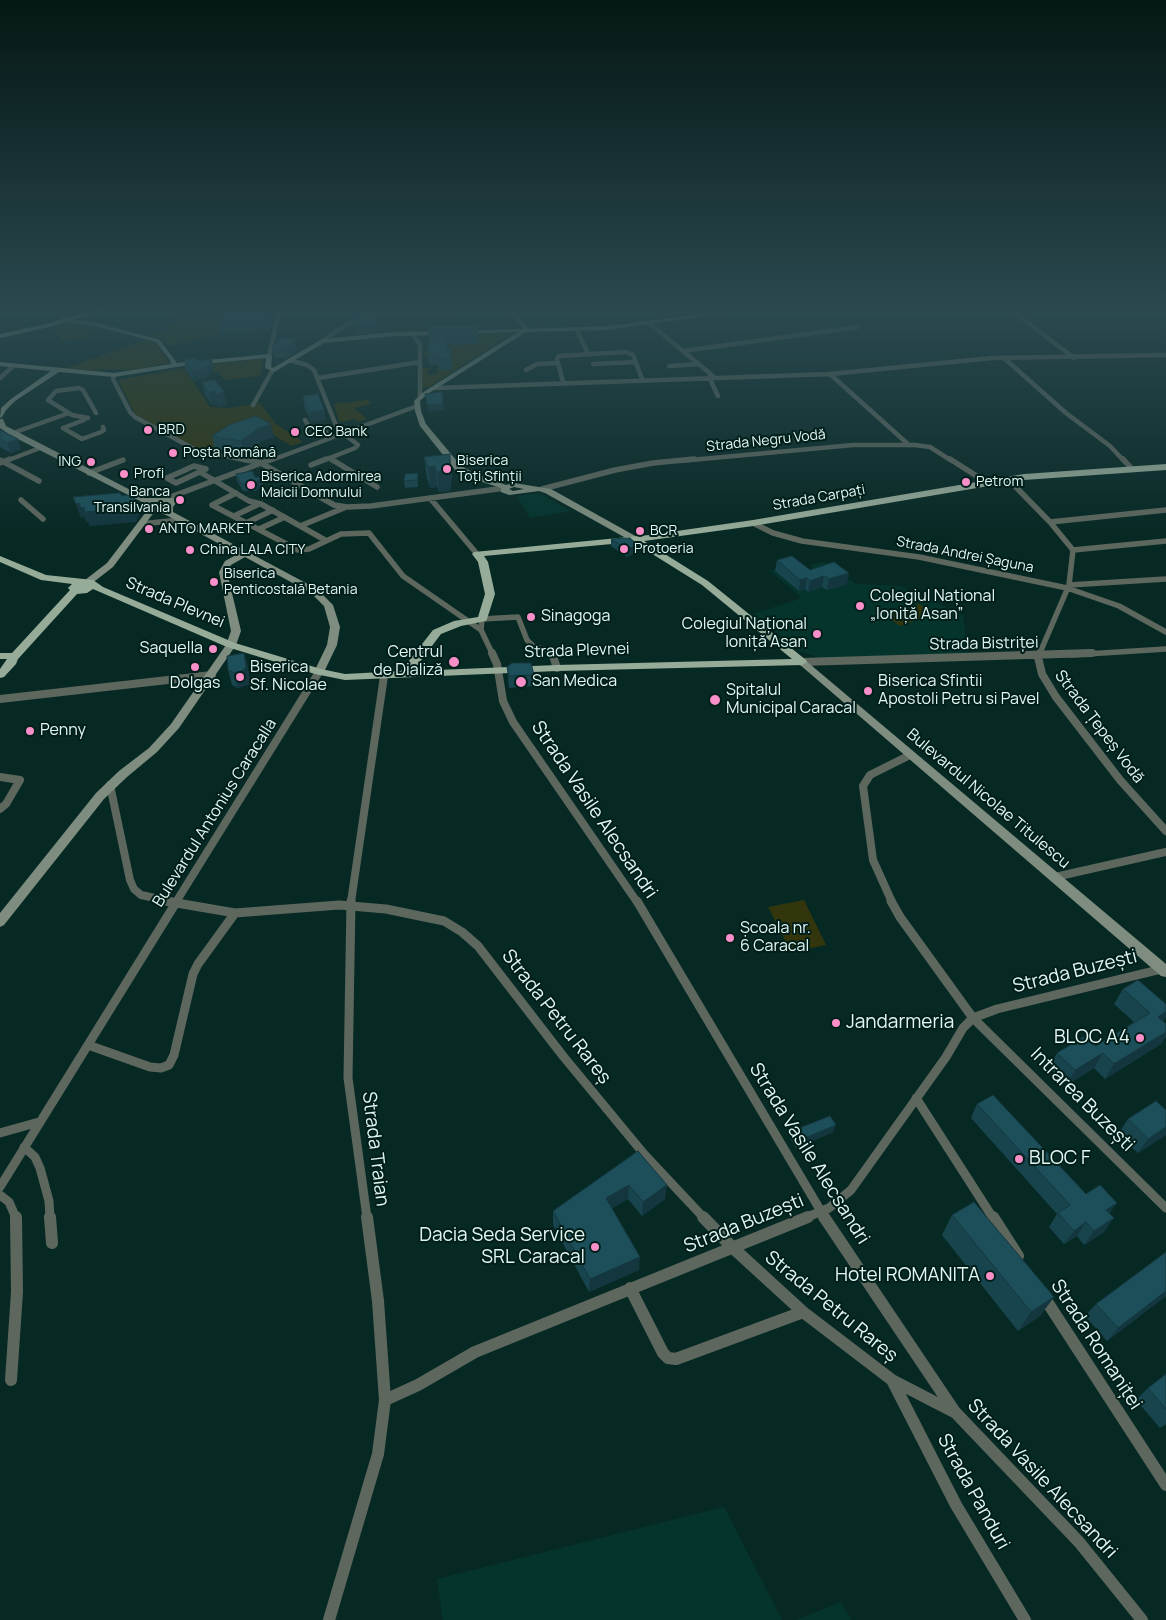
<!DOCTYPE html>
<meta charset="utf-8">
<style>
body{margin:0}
canvas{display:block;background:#072924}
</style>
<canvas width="1166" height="1620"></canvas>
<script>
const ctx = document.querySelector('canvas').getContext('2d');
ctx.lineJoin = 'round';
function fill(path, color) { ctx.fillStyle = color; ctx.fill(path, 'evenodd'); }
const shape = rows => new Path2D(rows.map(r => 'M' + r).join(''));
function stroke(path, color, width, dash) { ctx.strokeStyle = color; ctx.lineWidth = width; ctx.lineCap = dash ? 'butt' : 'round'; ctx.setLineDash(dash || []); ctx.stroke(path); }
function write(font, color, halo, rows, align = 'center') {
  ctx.font = font + ' Manrope,sans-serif'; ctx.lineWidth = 4; ctx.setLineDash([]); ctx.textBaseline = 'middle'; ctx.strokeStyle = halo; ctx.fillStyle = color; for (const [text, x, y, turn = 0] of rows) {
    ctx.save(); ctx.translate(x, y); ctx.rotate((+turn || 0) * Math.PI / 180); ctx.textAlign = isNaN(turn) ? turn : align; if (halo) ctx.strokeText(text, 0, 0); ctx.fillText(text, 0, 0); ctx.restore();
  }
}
fill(shape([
 [535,494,540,494,571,511,530,518,517,496],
 [824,562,856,584,900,586,963,615,968,654,820,658,800,651,753,614,802,598,770,571,792,564,811,579,823,575,810,565],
 [724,1507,782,1620,443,1620,437,1579],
 [841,1602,851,1620,796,1620]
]), '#05342d');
fill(shape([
 [199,308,292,308,274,315,260,313,222,322,219,334,169,346,162,340,150,336,170,327,166,325,180,319,169,316,179,312,189,314],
 [64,323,75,324,99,330,87,333,90,337,62,341,53,327],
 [513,333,429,387,422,388,422,368,431,368,428,370,428,375,438,374,438,358,422,356,430,346,427,336],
 [145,340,156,343,170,363,132,370,99,369,98,371,64,369],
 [263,359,262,371,259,376,234,379,225,380,218,372,213,373,210,369,186,368,184,366],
 [184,368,210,407,231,408,260,403,275,423,303,442,292,446,260,427,233,437,210,451,195,447,135,414,118,380],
 [368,400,371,404,354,408,367,419,358,422,355,419,341,422,339,421,334,404],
 [919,604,934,614,900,626,886,616],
 [804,900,826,945,791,952,768,907]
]), '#33360d');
stroke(shape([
 [508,308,528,331],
 [1009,308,1074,358],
 [370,314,407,314,481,308],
 [649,323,713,376],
 [577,330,588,354],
 [412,333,420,345,420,397],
 [322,341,346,325,382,308],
 [683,351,858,327],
 [269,356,278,314,294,308],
 [1004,358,1066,413,1110,446,1124,461],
 [292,361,307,365,314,370,337,428,358,445,355,448,322,461],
 [593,364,636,362],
 [669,366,699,364],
 [526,370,537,364,558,363],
 [830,374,909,445],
 [114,375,113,379,130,412,135,417,196,450,249,461],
 [709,377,718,396],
 [0,378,13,366],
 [318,378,420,362],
 [563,382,557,359,559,356,626,352,633,355,642,379],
 [435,388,830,374,992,358,1166,355],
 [253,405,272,371],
 [88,418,72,415,48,400,56,391,79,388,83,390,96,413],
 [84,420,63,428,82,439,101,432,104,430,103,427],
 [305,420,308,425,314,428,322,426,327,434],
 [13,433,69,413],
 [329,458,333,461],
 [6,461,40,448],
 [269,461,417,406],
 [680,461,853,445,915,445,930,447,952,461]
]), '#5d675e', 4.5);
stroke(shape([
 [243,459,261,463,334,505,347,507,371,506,505,488],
 [331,459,377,487],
 [950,459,986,482],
 [1123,459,1132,469],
 [0,460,39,481],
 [0,463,10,459],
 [311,465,326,459],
 [194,466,206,469,176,483,167,478,194,466],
 [200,472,249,501,261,504,325,540],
 [89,473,123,460],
 [1008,479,1050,522,1073,550,1069,585,1039,655],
 [542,489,615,470,653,463,694,459],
 [430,498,477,554],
 [165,499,272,459],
 [21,500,43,519],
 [212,505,298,550,309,549,341,534,369,533,403,576,481,630],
 [212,505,236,493],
 [234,516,259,504],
 [1050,522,1166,510],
 [246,523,273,510],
 [753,523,773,533,802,541,919,557,1067,588,1119,606,1166,632],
 [141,524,179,520],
 [300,526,344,508],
 [259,529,285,517],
 [1073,550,1166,541],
 [1069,585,1166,579],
 [493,655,481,630,482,619,518,617,527,640,533,646,552,652,553,655],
 [1071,655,1166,649]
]), '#5d675e', 5.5);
stroke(shape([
 [492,653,497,664,503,701,513,722,637,902],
 [552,653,557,668],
 [1040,653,1038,657,1042,674,1056,697,1120,780,1166,831],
 [802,662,1092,653],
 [0,699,212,675],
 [0,777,20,780,6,804,0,809],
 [110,785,130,880,134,889,141,895,173,902],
 [1055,877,1166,852],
 [176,902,319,672],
 [351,902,384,676],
 [892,902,873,860,863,786,870,775,910,755]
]), '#5d675e', 8);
stroke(shape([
 [165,901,235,913,339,905,386,909,444,921,462,932,478,946,563,1056,644,1154,704,1218],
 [351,901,348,1078,367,1218],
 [637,901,825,1218],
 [891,901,900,917,973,1018,1166,1208],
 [88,1045,150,1067,161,1068,169,1065,174,1055,193,974,198,964,235,913],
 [916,1098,993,1218],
 [0,1133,39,1122],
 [24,1147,35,1157,40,1168,49,1201,50,1218],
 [0,1187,177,901],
 [0,1195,9,1202,16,1218],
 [805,1218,829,1208,851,1190,946,1057,963,1028,973,1018,997,1009,1162,969]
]), '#5d675e', 9);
stroke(shape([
 [50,1217,52,1243],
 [703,1217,732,1247,803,1312,892,1380,954,1412],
 [824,1217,955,1412,1079,1542,1142,1620],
 [993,1217,1018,1256],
 [630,1288,663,1353,668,1358,676,1359,803,1312],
 [1044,1297,1166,1485],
 [11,1380,17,1292,16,1217],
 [892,1380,956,1505,1025,1620],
 [385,1400,418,1385,475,1352,808,1217],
 [329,1620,378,1454,385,1400,378,1301,367,1217]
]), '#5d675e', 12);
fill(shape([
 [749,308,764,308,607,330,526,332,426,395,420,401,421,411,426,424,461,466,476,474,506,485,514,483,551,489,639,538,639,542,633,542,545,493,539,491,509,495,501,492,501,488,470,478,455,470,420,426,415,411,414,401,422,393,518,332,464,334,461,332,462,331,607,326,749,308],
 [514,487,524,489,513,491,509,489,514,487],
 [65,319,94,322,160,340,177,363,269,354,272,356,271,367,273,368,322,339,395,332,443,331,446,333,443,335,395,336,324,343,274,372,265,368,266,358,183,366,114,377,59,372,15,401,6,410,2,417,0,418,1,408,11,399,51,371,0,366,0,362,114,373,171,364,170,360,156,342,94,326,63,322,62,321,65,319],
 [0,419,3,419,6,426,16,431,146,498,174,498,176,503,173,507,173,512,317,589,333,605,340,627,337,645,324,672,319,675,316,674,314,672,327,645,330,627,324,606,311,593,245,557,231,565,227,572,241,631,236,645,179,728,157,752,127,777,104,799,4,925,0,927,0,913,96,793,119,771,149,748,171,724,226,645,231,631,219,572,225,561,238,554,166,515,155,511,113,567,91,584,85,584,85,580,107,563,149,508,142,502,10,435,0,428,0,419],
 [152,502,168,502,168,503,165,509,156,506,152,502],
 [802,659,805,660,1166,964,1166,977,1161,976,799,664,797,662,802,659]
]), '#7e8d7f');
fill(shape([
 [108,308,125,308,92,314,50,327,0,338,0,334,46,324,91,310,108,308],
 [1166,464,1166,470,1024,480,753,526,644,541,708,581,806,660,807,662,802,665,557,671,345,680,315,674,227,647,93,589,87,593,77,594,18,659,16,664,4,677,0,678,0,669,7,659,0,659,0,653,12,653,70,590,68,588,72,584,41,580,0,562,0,556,46,575,93,580,103,587,235,643,321,669,345,674,401,671,433,630,454,621,478,617,485,594,478,562,472,554,474,552,649,535,753,520,1024,474,1166,464],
 [633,542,702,585,792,659,557,665,413,671,441,634,461,626,486,621,487,619,495,594,488,562,484,556,633,542]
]), '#97ab99');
fill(shape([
 [270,308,273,320,270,330,221,333,218,321],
 [352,317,375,323,376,332,356,334,354,326],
 [478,325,479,344,447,345,447,349,452,360,452,370,439,370,438,365,429,365,428,354,430,326],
 [297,347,293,354,286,358,274,358,272,348],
 [184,360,198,361,214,369,207,378,194,381,186,370],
 [215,380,227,405,219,407,218,404,212,405,205,395,202,382],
 [303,396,324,410,325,420,311,422,304,406],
 [0,430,21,449,11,453,0,447],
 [212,436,274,437,262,441,244,454,215,450],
 [424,457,452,474,450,491,439,492,437,487,430,488,427,478],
 [418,473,418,487,405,488,404,481],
 [236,474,255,477,263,485,256,491,243,491,237,481],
 [611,539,637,552,627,557,611,546],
 [777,560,810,570,847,584,827,590,822,587,808,592,805,589,799,591,775,571],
 [244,653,248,668,250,683,248,685,238,688,232,685,228,670],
 [507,667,534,675,534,686,509,688],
 [1123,989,1166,1024,1166,1036,1161,1044,1105,1079,1094,1068,1067,1085,1049,1068,1057,1053,1096,1046,1134,1022,1114,1004],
 [977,1104,1109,1213,1104,1232,1084,1245,1077,1236,1064,1244,1049,1227,1057,1214,971,1118],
 [1166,1110,1166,1135,1138,1153,1118,1134,1128,1119],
 [792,1131,833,1132,796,1148,790,1138],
 [638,1151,665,1199,642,1216,628,1199,612,1208,639,1270,589,1292,553,1225,553,1211],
 [952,1215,1054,1297,1040,1316,1018,1331,942,1235],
 [1166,1296,1107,1341,1085,1316,1096,1304],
 [1166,1374,1166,1424,1160,1428,1136,1400,1148,1388]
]), '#18444d');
fill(shape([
 [270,308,273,320,270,330,268,318],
 [375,323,376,332,356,334,355,325],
 [295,338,297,347,293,354,286,358,285,349],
 [212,360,214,369,207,378,194,381,192,371],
 [215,391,218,404,212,405,209,393],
 [224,392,227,405,219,407,216,394],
 [443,404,444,410,428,412,427,405],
 [324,410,325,420,311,422,309,412],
 [271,424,274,437,262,441,244,454,241,441,259,428],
 [18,439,21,449,11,453,7,443],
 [450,454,452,474,450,491,439,492,437,472],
 [435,466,437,487,430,488,428,467],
 [261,478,263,485,256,491,254,484],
 [135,499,140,513,136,522,90,526,88,522,86,522,81,508],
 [79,503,84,517,81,518,76,504],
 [638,545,637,552,627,557,627,549],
 [849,573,847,584,827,590,829,579],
 [824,576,822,587,808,592,810,581],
 [807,578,805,589,799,591,800,580],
 [244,653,248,668,250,683,248,685,238,688,234,673],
 [1166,1011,1166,1017,1162,1023,1158,1017],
 [1166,1032,1166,1036,1161,1044,1105,1079,1114,1064],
 [1103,1053,1094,1068,1067,1085,1075,1070],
 [836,1125,833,1132,796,1148,798,1141],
 [1166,1127,1166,1135,1138,1153,1148,1139],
 [629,1185,628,1199,606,1212,606,1198],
 [667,1185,665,1199,642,1216,643,1202],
 [1117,1203,1107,1217,1106,1210],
 [1114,1218,1104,1232,1084,1245,1094,1231],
 [1086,1222,1077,1236,1064,1244,1074,1231],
 [640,1257,639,1270,589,1292,590,1279],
 [1166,1291,1166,1296,1107,1341,1118,1328],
 [1054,1297,1040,1316,1018,1331,1031,1312]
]), '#14373f');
const building = shape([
 [270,308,268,318,218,321,221,310,270,308],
 [372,315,375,323,355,325,352,317,372,315],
 [478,325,478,334,446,335,447,349,451,349,451,359,438,359,438,354,428,354,430,326,478,325],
 [280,338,295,338,291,345,285,349,272,348,280,338],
 [196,358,198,361,212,360,205,369,192,371,184,360,196,358],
 [215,380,224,392,216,394,215,391,209,393,202,382,215,380],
 [442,392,443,404,427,405,425,394,442,392],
 [318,394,324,410,309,412,303,396,318,394],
 [256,416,271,424,259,428,241,441,212,436,229,425,256,416],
 [0,430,18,439,7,443,0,439,0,430],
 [450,454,449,470,437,472,435,466,428,467,424,457,450,454],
 [252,471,255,477,261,478,254,484,241,484,236,474,252,471],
 [418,473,417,480,404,481,405,474,418,473],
 [120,493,122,496,127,495,135,499,132,508,85,512,84,507,81,508,79,503,76,504,73,497,120,493],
 [630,538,638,545,627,549,611,539,630,538],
 [792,556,810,570,834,562,849,573,829,579,824,576,810,581,807,578,800,580,777,560,792,556],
 [244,653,246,667,244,670,234,673,228,670,227,656,244,653],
 [512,663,531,663,534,675,509,676,507,667,512,663],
 [1138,980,1166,1004,1166,1011,1158,1017,1166,1024,1166,1032,1114,1064,1103,1053,1075,1070,1057,1053,1085,1036,1096,1046,1150,1013,1123,989,1138,980],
 [993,1095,1086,1194,1100,1185,1117,1203,1106,1210,1114,1218,1094,1231,1086,1222,1074,1231,1058,1213,1070,1205,977,1104,993,1095],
 [1156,1101,1166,1110,1166,1127,1148,1139,1128,1119,1156,1101],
 [830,1116,836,1125,798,1141,792,1131,830,1116],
 [638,1151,667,1185,643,1202,629,1185,606,1198,640,1257,590,1279,553,1211,638,1151],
 [974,1202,1054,1297,1031,1312,952,1215,974,1202],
 [1166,1252,1166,1291,1118,1328,1096,1304,1166,1252],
 [1166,1374,1166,1409,1148,1388,1166,1374]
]);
fill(building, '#1c4f5a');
stroke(building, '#14373f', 1);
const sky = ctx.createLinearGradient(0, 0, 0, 535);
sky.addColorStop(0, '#041714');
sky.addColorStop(0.58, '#2b4950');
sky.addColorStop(1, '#2b495000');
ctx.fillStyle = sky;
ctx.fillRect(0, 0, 1166, 535);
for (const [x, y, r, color] of [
 [148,430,5,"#f98fc9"],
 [295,432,5,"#f98fc9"],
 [173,453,5,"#f98fc9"],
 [91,462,5,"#f98fc9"],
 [447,469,5,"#f98fc9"],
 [124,474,5,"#f98fc9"],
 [966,482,5,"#f98fc9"],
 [251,485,5,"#f98fc9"],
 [180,500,5,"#f98fc9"],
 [149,529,5,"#f98fc9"],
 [640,531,5,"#f98fc9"],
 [624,549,5,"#f98fc9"],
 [190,550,5,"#f98fc9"],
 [214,582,5,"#f98fc9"],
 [860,606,5,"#f98fc9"],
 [531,617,5,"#f98fc9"],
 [817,634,5,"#f98fc9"],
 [213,649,5,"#f98fc9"],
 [454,662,6,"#f98fc9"],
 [195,667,5,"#f98fc9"],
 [240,677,5,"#f98fc9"],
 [521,682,6,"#f98fc9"],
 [868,691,5,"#f98fc9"],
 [715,700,6,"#f98fc9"],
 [30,731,5,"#f98fc9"],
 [730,938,5,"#f98fc9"],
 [836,1023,5,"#f98fc9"],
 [1140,1038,5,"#f98fc9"],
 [1019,1159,5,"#f98fc9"],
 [595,1247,5,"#f98fc9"],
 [990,1276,5,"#f98fc9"]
]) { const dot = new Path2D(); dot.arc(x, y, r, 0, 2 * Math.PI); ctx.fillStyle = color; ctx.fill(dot); stroke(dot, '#001f1a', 2); }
write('14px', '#e3f6f2', '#001f1a', [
 ["BRD",158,430],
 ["CEC Bank",305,432],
 ["Poșta Română",183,453],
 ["Biserica",457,461],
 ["Toți Sfinții",457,477],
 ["ING",81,462,"right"],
 ["Profi",134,474],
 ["Biserica Adormirea",261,477],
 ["Maicii Domnului",261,493],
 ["Petrom",976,482],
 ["Banca",170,492,"right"],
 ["Transilvania",170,508,"right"],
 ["ANTO MARKET",159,529],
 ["BCR",650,531],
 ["Protoeria",634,549],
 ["China LALA CITY",200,550],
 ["Biserica",224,574],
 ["Penticostală Betania",224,590]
], 'left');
write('14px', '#e3f6f2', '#001f1a', [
 ["Strada Negru Vodă",766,441,-6],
 ["Strada Carpați",819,498,-10],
 ["Strada Andrei Șaguna",965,555,11]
]);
write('16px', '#e3f6f2', '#001f1a', [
 ["Colegiul Național",870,597],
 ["„Ioniță Asan”",870,615],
 ["Sinagoga",541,617],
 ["Colegiul Național",807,625,"right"],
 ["Ioniță Asan",807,643,"right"],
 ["Saquella",203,649,"right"],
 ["Centrul",443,653,"right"],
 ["de Dializă",443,671,"right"],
 ["Biserica",250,668],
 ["Sf. Nicolae",250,686],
 ["San Medica",532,682],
 ["Biserica Sfintii",878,682],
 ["Apostoli Petru si Pavel",878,700],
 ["Dolgas",195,684,"center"],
 ["Spitalul",726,691],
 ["Municipal Caracal",726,709],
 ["Penny",40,731],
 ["Școala nr.",740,929],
 ["6 Caracal",740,947]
], 'left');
write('16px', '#e3f6f2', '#001f1a', [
 ["Strada Plevnei",175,603,23],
 ["Strada Bistriței",984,644,-1],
 ["Strada Plevnei",577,651,-2],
 ["Strada Țepeș Vodă",1099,727,53],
 ["Bulevardul Nicolae Titulescu",988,799,40],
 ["Bulevardul Antonius Caracalla",215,813,-58]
]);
write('19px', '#e3f6f2', '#001f1a', [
 ["Strada Vasile Alecsandri",594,810,56],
 ["Strada Buzești",1075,972,-14],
 ["Strada Petru Rareș",556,1017,52],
 ["Intrarea Buzești",1082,1100,45],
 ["Strada Traian",375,1149,83],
 ["Strada Vasile Alecsandri",809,1154,58],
 ["Strada Buzești",744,1224,-22],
 ["Strada Petru Rareș",831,1307,39],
 ["Strada Romaniței",1096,1345,57],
 ["Strada Vasile Alecsandri",1042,1479,47],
 ["Strada Panduri",973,1492,61]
]);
write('19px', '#e3f6f2', '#001f1a', [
 ["Jandarmeria",846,1023,"left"],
 ["BLOC A4",1130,1038],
 ["BLOC F",1029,1159,"left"],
 ["Dacia Seda Service",585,1236],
 ["SRL Caracal",585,1258],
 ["Hotel ROMANITA",980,1276]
], 'right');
</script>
